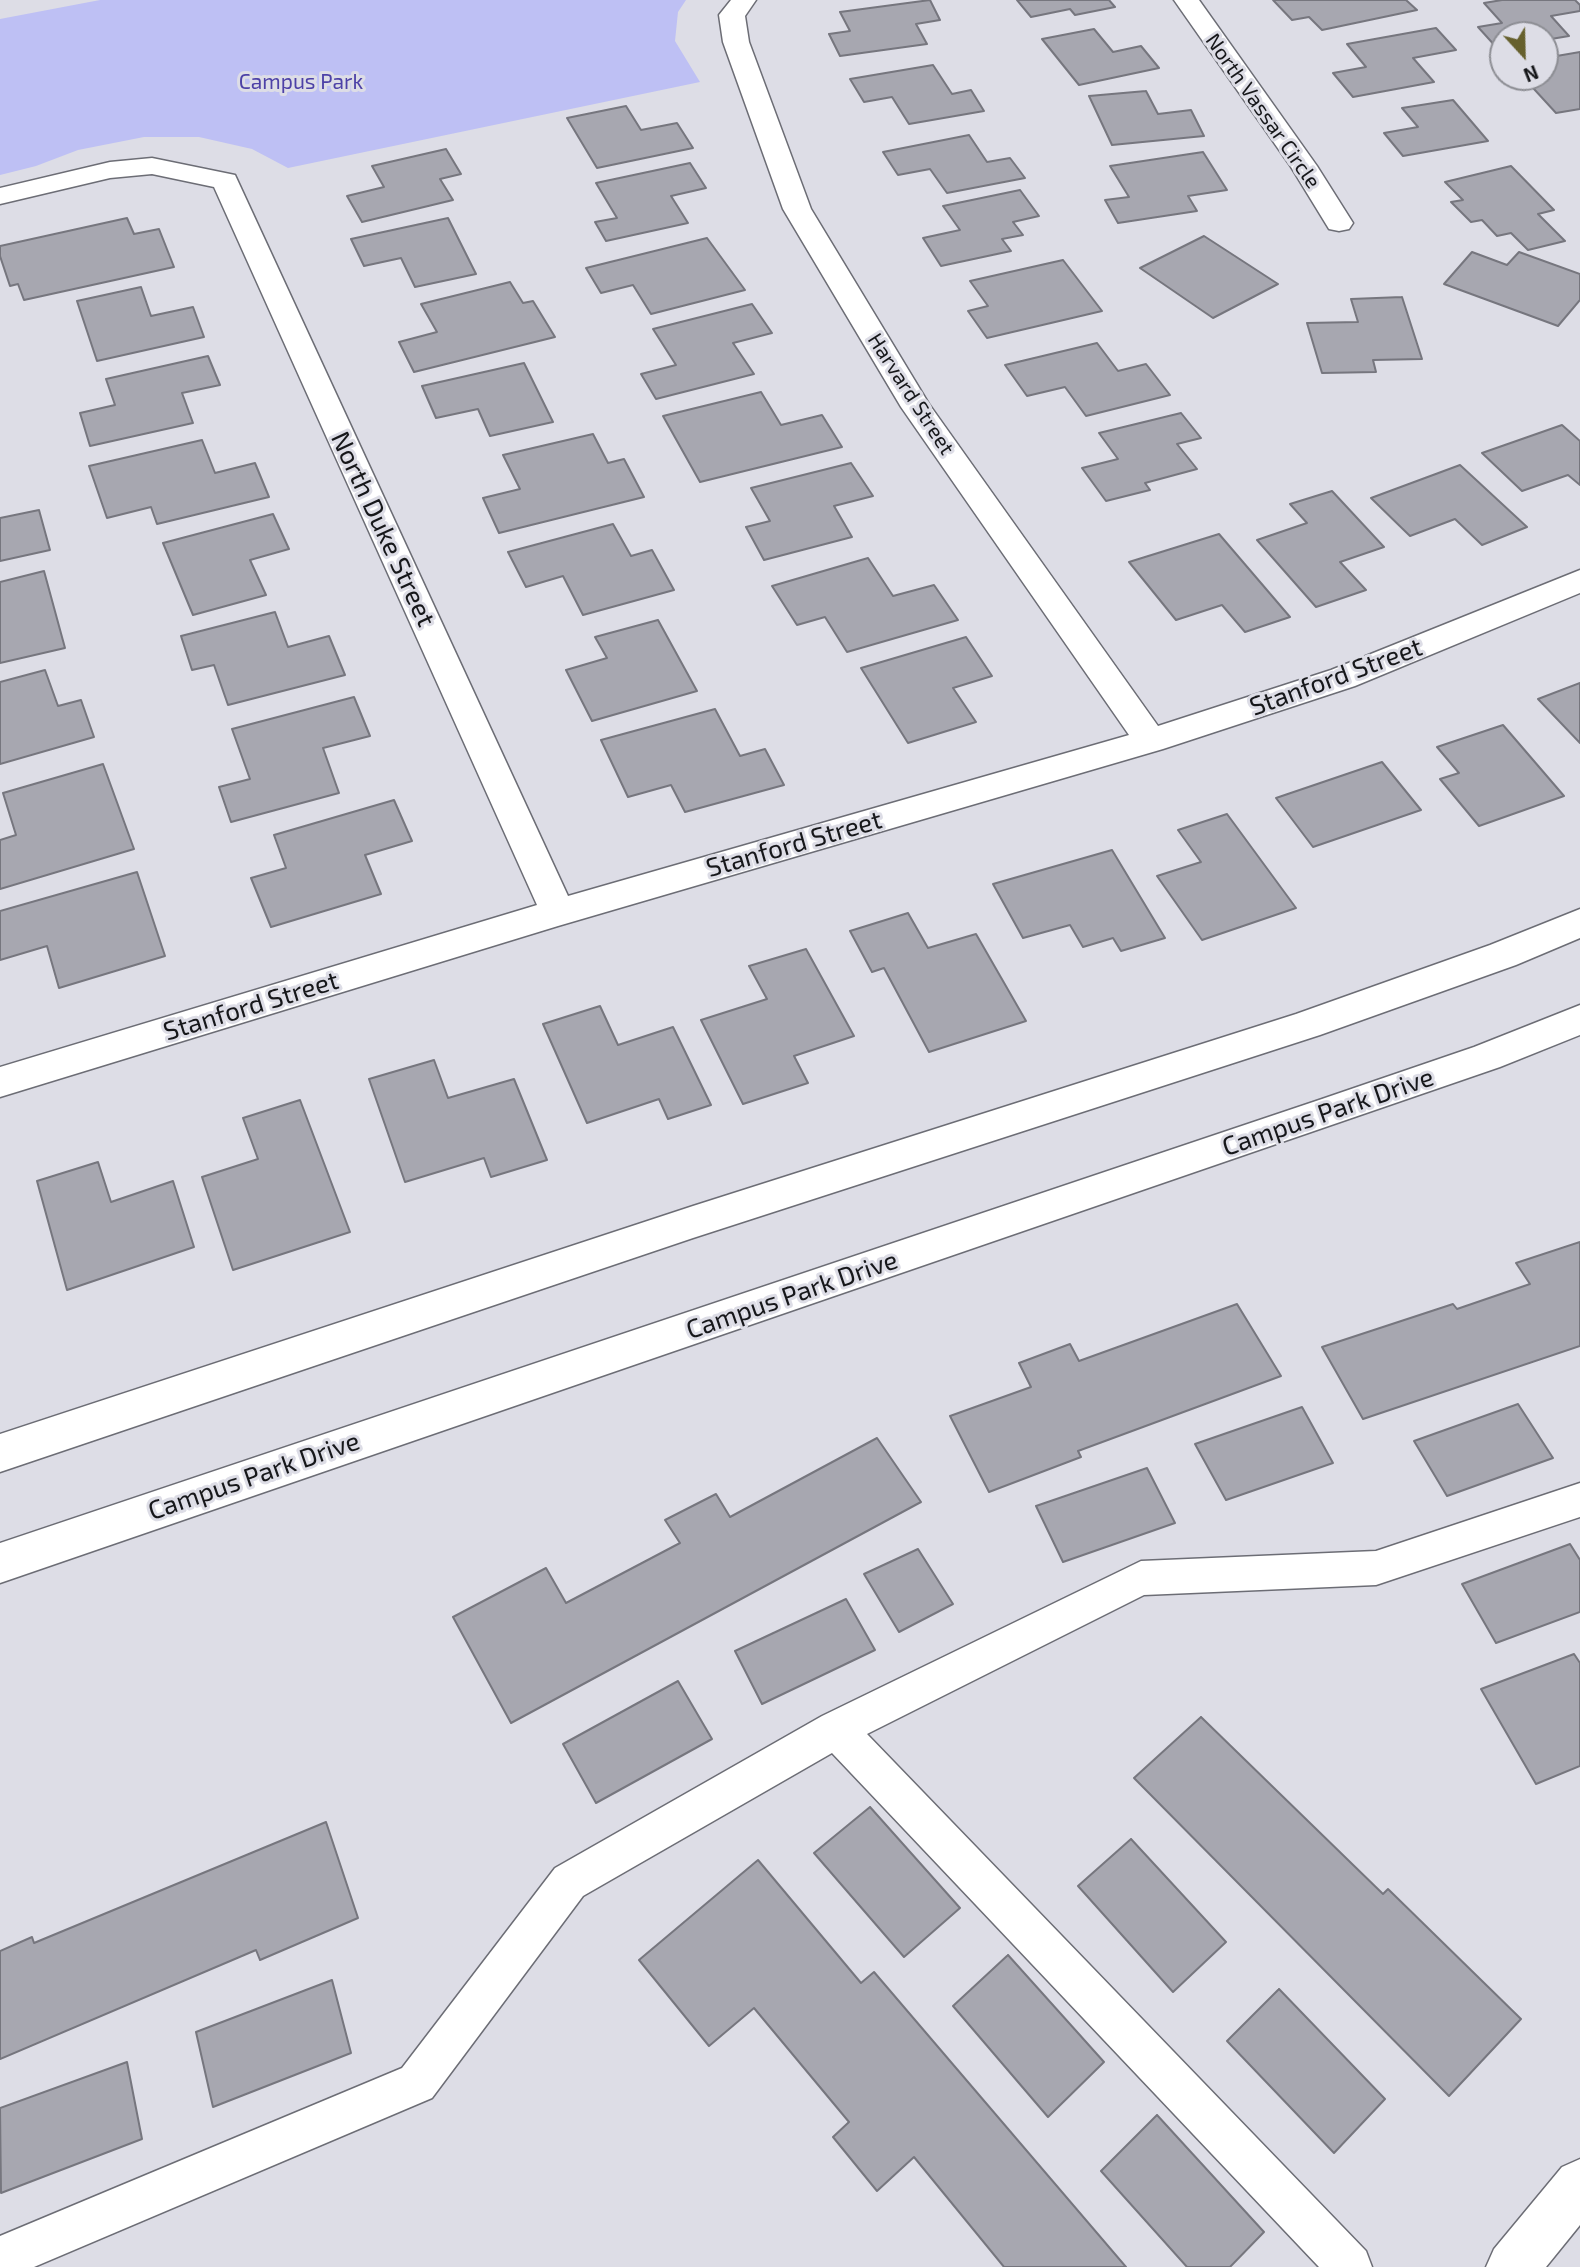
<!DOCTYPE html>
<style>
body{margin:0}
#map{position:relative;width:1580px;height:2267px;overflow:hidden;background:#dddde6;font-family:"Exo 2",sans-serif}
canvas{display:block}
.north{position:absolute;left:1489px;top:21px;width:70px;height:70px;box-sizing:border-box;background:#dddde6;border:2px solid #8d8e94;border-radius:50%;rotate:158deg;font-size:19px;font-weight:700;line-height:28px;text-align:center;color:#16171a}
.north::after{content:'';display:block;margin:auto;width:24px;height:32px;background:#66602d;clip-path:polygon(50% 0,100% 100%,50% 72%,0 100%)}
</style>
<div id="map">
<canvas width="1580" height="2267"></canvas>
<div class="north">N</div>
</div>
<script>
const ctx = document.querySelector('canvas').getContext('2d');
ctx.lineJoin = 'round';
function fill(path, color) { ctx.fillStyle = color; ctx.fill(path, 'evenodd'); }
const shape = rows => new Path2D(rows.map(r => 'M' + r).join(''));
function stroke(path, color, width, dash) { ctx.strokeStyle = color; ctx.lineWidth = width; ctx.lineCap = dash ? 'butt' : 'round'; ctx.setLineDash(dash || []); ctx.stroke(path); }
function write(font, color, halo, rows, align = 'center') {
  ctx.font = font + ' "Exo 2",sans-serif'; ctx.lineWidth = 6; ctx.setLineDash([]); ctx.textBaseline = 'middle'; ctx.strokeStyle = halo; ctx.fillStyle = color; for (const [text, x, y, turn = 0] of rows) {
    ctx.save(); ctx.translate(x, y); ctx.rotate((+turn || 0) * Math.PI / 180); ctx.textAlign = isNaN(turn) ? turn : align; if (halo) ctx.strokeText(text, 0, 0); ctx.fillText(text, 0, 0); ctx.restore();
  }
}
fill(shape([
 [100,0,686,0,678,12,675,41,700,82,288,168,252,149,199,137,144,137,78,150,36,166,0,175,0,19]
]), '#bec0f4');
const building = shape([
 [930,0,940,20,916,24,927,44,840,56,829,34,850,31,840,12,930,0],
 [1017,0,1109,0,1115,7,1075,15,1070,9,1031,17,1017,0],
 [1273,0,1406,0,1417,10,1322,30,1309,17,1292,20,1273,0],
 [1502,0,1575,0,1580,5,1580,11,1551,16,1569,36,1545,40,1545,35,1503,35,1503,47,1497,48,1478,27,1502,23,1484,3,1502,0],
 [1436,28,1456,50,1413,58,1434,82,1353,97,1333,73,1366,67,1347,44,1436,28],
 [1094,29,1113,52,1141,46,1159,68,1079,85,1042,39,1094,29],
 [1580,52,1580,109,1556,113,1523,77,1545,77,1545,58,1580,52],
 [933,65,952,94,971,90,984,111,909,124,892,97,864,102,850,79,933,65],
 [1146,91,1158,114,1191,110,1204,136,1112,145,1089,96,1146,91],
 [1453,100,1488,141,1403,156,1384,133,1418,127,1402,108,1453,100],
 [626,106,641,130,677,123,693,148,597,168,567,118,626,106],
 [969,135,987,162,1010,158,1025,178,947,193,930,169,898,175,883,152,969,135],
 [446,149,461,174,440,179,453,200,362,222,347,196,384,187,372,166,446,149],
 [1203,152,1227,190,1188,196,1197,211,1118,223,1105,200,1129,197,1110,166,1203,152],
 [690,163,706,188,671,196,688,223,606,241,595,222,617,218,596,183,690,163],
 [1511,166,1554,210,1538,214,1565,241,1528,250,1511,233,1497,236,1482,220,1471,222,1451,202,1463,200,1445,182,1511,166],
 [1020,190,1039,216,1013,222,1023,235,1002,239,1011,251,941,266,923,238,960,230,943,206,1020,190],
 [127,218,134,234,159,229,174,267,24,300,18,284,10,286,0,256,0,246,127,218],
 [448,218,476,274,415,287,401,258,364,266,351,239,448,218],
 [1204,236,1278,284,1213,318,1140,268,1204,236],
 [707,238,745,290,651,314,633,285,601,293,586,268,707,238],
 [1472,252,1507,265,1519,252,1580,274,1580,300,1558,326,1444,284,1472,252],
 [1063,260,1102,311,987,338,968,311,988,306,970,281,1063,260],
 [510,282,523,303,533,301,555,337,414,372,399,342,437,332,421,304,510,282],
 [141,287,151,316,193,307,204,337,97,361,77,301,141,287],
 [1402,297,1422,359,1373,360,1376,372,1322,373,1307,323,1358,322,1351,299,1402,297],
 [752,304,772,333,733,343,754,374,656,399,641,374,676,365,653,329,752,304],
 [1097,343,1118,371,1146,364,1170,395,1086,416,1065,387,1027,396,1005,365,1097,343],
 [208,356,220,385,182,393,193,423,90,446,80,413,115,405,106,379,208,356],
 [524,363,553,422,490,436,478,409,436,418,422,386,524,363],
 [761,392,781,425,822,415,842,447,700,482,663,416,761,392],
 [1181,413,1201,438,1177,444,1197,469,1145,483,1150,490,1106,501,1082,468,1118,459,1099,433,1181,413],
 [1562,425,1580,441,1580,485,1568,475,1522,491,1482,453,1562,425],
 [593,434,608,463,624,459,644,497,499,533,483,498,520,489,503,455,593,434],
 [202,440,215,473,255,463,269,497,157,524,151,507,107,518,89,466,202,440],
 [851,463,873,496,834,506,852,537,764,560,746,527,770,521,751,488,851,463],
 [1460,465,1527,527,1482,545,1455,519,1410,536,1371,498,1460,465],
 [1332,491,1384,547,1340,562,1366,590,1316,607,1257,540,1307,523,1290,504,1332,491],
 [39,510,50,550,0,561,0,518,39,510],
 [273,514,289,549,250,560,266,595,193,615,163,543,273,514],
 [613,524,631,556,652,550,674,590,583,615,563,576,526,587,508,552,613,524],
 [1219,534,1290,617,1245,632,1222,605,1176,620,1129,562,1219,534],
 [868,558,893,596,934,585,958,620,847,652,825,617,797,625,772,586,868,558],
 [44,571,65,648,0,663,0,582,44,571],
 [275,612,288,647,329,636,345,675,228,705,214,665,192,670,181,636,275,612],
 [658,620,697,691,592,721,566,670,607,658,595,637,658,620],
 [966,637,992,676,953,688,976,722,908,743,861,668,966,637],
 [45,670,58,706,81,700,94,737,0,764,0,682,45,670],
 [1580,683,1580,743,1538,699,1580,683],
 [354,697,370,736,323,748,339,793,231,822,219,787,250,779,232,729,354,697],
 [715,709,740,756,765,749,784,785,685,812,671,785,628,797,601,740,715,709],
 [1503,725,1564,796,1479,826,1440,779,1459,773,1437,747,1503,725],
 [1382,762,1421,810,1313,847,1276,798,1382,762],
 [103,764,134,849,0,889,0,840,16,835,3,793,103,764],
 [394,800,412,841,365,855,381,894,271,927,251,878,286,868,274,835,394,800],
 [1227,814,1296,908,1202,940,1157,876,1201,862,1178,830,1227,814],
 [1112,850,1165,938,1121,951,1113,938,1083,947,1070,925,1023,938,993,884,1112,850],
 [137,872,165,956,59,988,47,946,0,960,0,911,137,872],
 [908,913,928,948,976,934,1026,1021,929,1052,884,968,872,972,850,931,908,913],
 [806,949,854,1036,794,1056,808,1083,743,1104,701,1020,767,999,749,966,806,949],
 [600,1006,618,1045,673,1027,711,1105,668,1119,659,1099,587,1123,543,1024,600,1006],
 [434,1060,448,1098,514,1079,547,1160,491,1177,484,1158,405,1182,369,1079,434,1060],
 [300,1100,350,1232,233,1270,202,1177,258,1159,243,1118,300,1100],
 [98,1162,111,1202,173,1181,194,1247,67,1290,37,1181,98,1162],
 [1580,1242,1580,1346,1363,1419,1322,1347,1453,1304,1457,1309,1530,1284,1516,1263,1580,1242],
 [1237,1304,1281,1376,1078,1451,1081,1457,989,1492,950,1416,1031,1387,1019,1363,1070,1344,1079,1361,1237,1304],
 [1518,1404,1553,1458,1447,1496,1414,1441,1518,1404],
 [1302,1407,1333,1463,1226,1500,1195,1444,1302,1407],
 [877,1438,921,1502,511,1723,453,1617,546,1568,566,1603,680,1543,665,1520,716,1494,730,1517,877,1438],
 [1147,1468,1175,1523,1063,1562,1036,1506,1147,1468],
 [1570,1544,1580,1560,1580,1612,1496,1643,1462,1584,1570,1544],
 [918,1549,953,1604,899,1632,864,1574,918,1549],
 [846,1599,875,1650,762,1704,735,1651,846,1599],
 [1574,1654,1580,1663,1580,1766,1536,1784,1481,1689,1574,1654],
 [678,1681,712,1739,596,1803,563,1744,678,1681],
 [1201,1717,1383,1894,1388,1889,1521,2019,1449,2096,1134,1778,1201,1717],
 [870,1807,960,1908,904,1957,814,1853,870,1807],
 [326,1822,358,1918,260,1960,256,1950,0,2059,0,1951,32,1937,34,1943,326,1822],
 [1131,1839,1226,1942,1173,1992,1078,1886,1131,1839],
 [758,1860,861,1983,874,1972,1126,2267,1004,2267,914,2157,877,2191,833,2137,849,2122,754,2008,709,2046,639,1960,758,1860],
 [1008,1955,1104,2062,1048,2117,953,2006,1008,1955],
 [332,1980,351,2053,213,2107,196,2032,332,1980],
 [1279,1989,1385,2099,1334,2153,1227,2041,1279,1989],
 [127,2062,142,2139,1,2193,0,2108,127,2062],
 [1157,2115,1264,2232,1230,2267,1187,2267,1101,2171,1157,2115]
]);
fill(building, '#a7a7b0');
stroke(building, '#76767e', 2);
const lane = shape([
 [1580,1483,1580,1517,1376,1585,1144,1595,867,1734,1366,2251,1372,2267,1319,2267,832,1753,583,1896,432,2098,34,2267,0,2267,0,2236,402,2068,555,1868,822,1716,1141,1561,1376,1551,1580,1483]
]);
const street = shape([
 [731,0,756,0,745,16,749,42,811,209,929,404,1158,726,1331,670,1580,570,1580,593,1355,686,1163,749,558,926,0,1097,0,1067,537,905,214,187,152,174,110,178,0,204,0,188,110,162,152,158,235,175,568,896,1129,735,901,407,783,209,723,42,719,15,731,0],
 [1174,0,1199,0,1317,166,1353,223,1349,229,1339,231,1329,229,1291,167,1174,0],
 [1580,2159,1580,2225,1546,2267,1486,2267,1494,2249,1562,2167,1580,2159]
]);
const secondary = shape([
 [1580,909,1580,938,1516,965,1320,1035,693,1238,0,1472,0,1434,693,1206,1296,1014,1490,945,1580,909],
 [1580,1005,1580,1035,1500,1067,0,1583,0,1543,1322,1099,1474,1047,1580,1005]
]);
stroke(lane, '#6c6d75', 3);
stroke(street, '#6c6d75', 3);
stroke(secondary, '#6c6d75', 3);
fill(lane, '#fff');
fill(street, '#fff');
fill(secondary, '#fff');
write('21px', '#4d41a7', '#dddde6', [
 ["Campus Park",301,82]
]);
write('21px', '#16171a', '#dddde6', [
 ["North Vassar Circle",1263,111,55],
 ["Harvard Street",911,394,57]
]);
write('26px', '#16171a', '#dddde6', [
 ["North Duke Street",383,529,65],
 ["Stanford Street",1336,677,-20],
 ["Stanford Street",794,844,-16],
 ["Stanford Street",251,1006,-17],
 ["Campus Park Drive",1328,1112,-19],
 ["Campus Park Drive",792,1295,-19],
 ["Campus Park Drive",254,1476,-19]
]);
</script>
